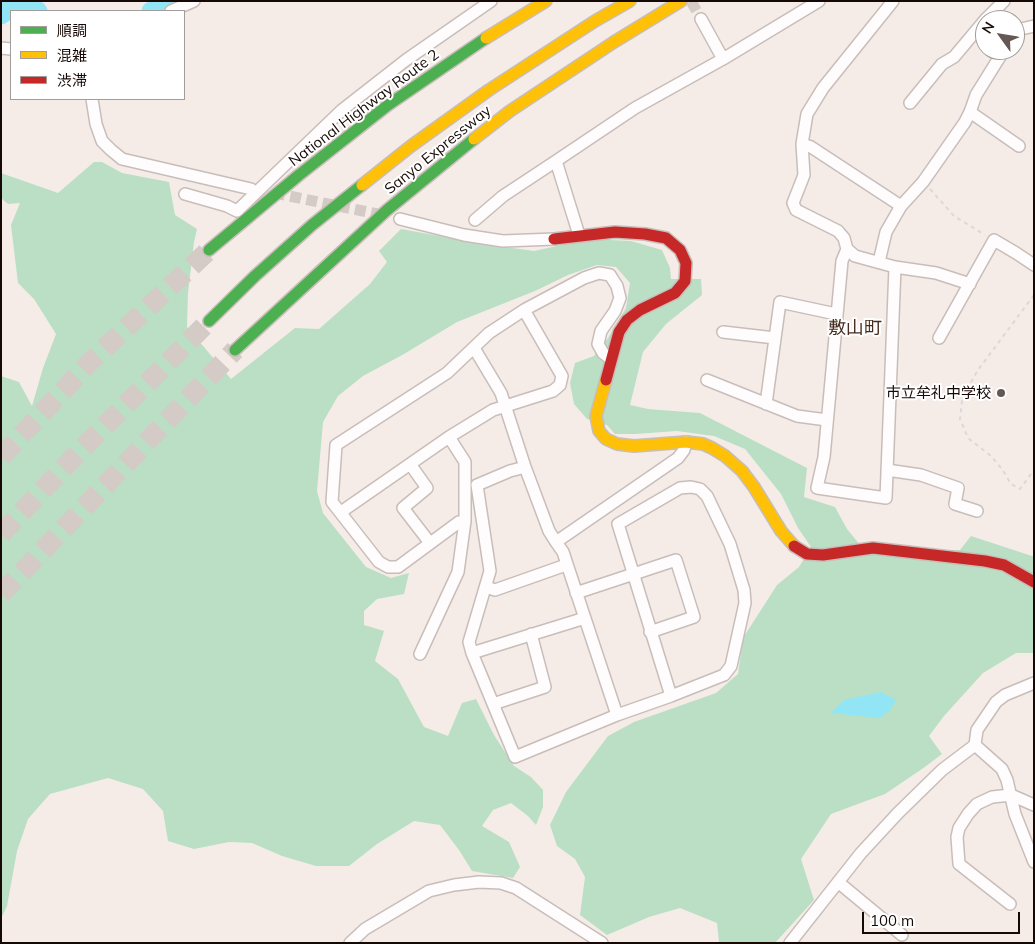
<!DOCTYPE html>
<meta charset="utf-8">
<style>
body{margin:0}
#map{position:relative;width:1035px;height:944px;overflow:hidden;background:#f5ece8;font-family:Mulish,"Noto Sans JP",sans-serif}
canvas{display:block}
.frame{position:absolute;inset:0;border:2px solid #160905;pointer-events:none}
.legend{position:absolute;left:10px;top:10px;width:175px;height:90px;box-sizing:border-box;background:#fff;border:1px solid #a29d9b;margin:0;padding:6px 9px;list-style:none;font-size:15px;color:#160905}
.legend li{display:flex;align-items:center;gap:10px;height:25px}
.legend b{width:25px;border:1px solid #a29d9b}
.north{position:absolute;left:975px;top:10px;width:50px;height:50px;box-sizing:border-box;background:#fff;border:1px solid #a29d9b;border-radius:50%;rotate:302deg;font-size:14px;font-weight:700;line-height:20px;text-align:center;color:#160905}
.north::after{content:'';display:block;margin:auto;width:18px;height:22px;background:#645854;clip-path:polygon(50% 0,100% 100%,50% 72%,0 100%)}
.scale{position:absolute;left:862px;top:912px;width:158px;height:22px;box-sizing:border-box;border:2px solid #160905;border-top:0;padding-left:6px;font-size:15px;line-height:18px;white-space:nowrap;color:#160905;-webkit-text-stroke:4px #fff;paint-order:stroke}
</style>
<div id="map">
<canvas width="1035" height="944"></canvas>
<div class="frame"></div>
<ul class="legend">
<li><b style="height:6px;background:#4caf50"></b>順調</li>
<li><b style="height:6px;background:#ffc107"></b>混雑</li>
<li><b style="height:6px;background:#c62828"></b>渋滞</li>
</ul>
<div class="north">N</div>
<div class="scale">100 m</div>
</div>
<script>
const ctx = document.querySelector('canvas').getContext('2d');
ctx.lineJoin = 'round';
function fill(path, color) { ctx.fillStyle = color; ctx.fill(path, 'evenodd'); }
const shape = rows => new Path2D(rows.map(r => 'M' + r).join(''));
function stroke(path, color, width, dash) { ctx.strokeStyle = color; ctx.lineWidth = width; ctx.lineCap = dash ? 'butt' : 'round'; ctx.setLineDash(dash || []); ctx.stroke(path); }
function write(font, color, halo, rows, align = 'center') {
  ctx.font = font + ' Mulish,"Noto Sans JP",sans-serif'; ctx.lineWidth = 4; ctx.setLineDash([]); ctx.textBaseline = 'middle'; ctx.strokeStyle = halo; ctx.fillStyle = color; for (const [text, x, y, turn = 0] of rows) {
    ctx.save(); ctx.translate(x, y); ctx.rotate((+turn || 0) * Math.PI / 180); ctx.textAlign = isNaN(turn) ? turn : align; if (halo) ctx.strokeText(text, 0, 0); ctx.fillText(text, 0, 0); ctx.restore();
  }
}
fill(shape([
 [94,162,102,162,122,173,169,182,175,215,197,229,194,242,188,293,187,327,231,379,295,328,319,329,370,284,387,262,379,251,401,229,484,244,534,251,589,239,631,241,662,250,670,268,671,279,701,279,702,295,666,324,643,352,630,405,648,409,700,413,807,468,804,497,835,507,847,529,865,551,960,550,971,536,1032,556,1034,557,1034,653,1016,653,983,673,944,716,929,736,942,754,922,769,885,794,831,814,801,859,814,900,775,943,719,943,717,923,680,908,649,917,607,935,580,915,585,877,575,859,557,846,550,825,566,792,608,736,634,722,716,693,738,674,743,638,777,585,799,567,811,547,798,528,781,494,745,449,714,436,677,431,636,434,615,434,607,425,587,419,574,404,570,383,575,363,594,356,608,338,626,308,630,283,616,267,597,265,568,275,535,291,457,322,404,354,363,376,338,396,323,422,317,491,323,513,366,567,391,578,409,573,404,594,377,599,364,611,364,625,384,631,375,661,398,679,424,727,448,736,462,703,476,699,494,735,514,766,531,777,543,790,543,807,536,825,528,816,511,803,493,810,482,826,509,842,520,867,513,878,472,871,459,850,440,825,414,821,377,844,349,866,316,866,282,856,252,843,229,842,194,849,168,841,163,811,143,789,108,778,50,794,28,819,17,851,7,906,1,919,1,376,19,382,32,406,43,368,56,334,34,299,18,283,11,225,20,203,8,204,1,198,1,173,58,193]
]), '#badfc5');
fill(shape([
 [881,692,896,700,890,710,880,718,831,713,844,700]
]), '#92e5f5');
stroke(shape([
 [151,11,173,6,183,1],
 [1,15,18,2,38,11]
]), '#92e5f5', 19);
stroke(shape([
 [691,1,701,19],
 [274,193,383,215]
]), '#d4cac6', 11, [11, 5.5]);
stroke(shape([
 [1,457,89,363,209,250],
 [1,534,76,455,209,321],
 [1,594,235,350]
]), '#d4cac6', 20, [20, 10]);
const street = shape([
 [171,11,194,1],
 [701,19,723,59],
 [985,20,1004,1],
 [1015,34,1021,29,1034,26],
 [1,48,11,49],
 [92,99,96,124,102,141,111,150,122,159,251,189],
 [910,103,942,64,954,57,985,20],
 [970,112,1019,146],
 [802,144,811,147,901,206],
 [185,194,227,206,237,211,342,110,406,60,491,1],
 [400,219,464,235,503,241,554,239],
 [475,220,503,196,556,161],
 [579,235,556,161,635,108,723,59,819,1],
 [847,249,842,261,824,457,817,488,886,498,895,267,855,256,847,249,844,238,838,231,796,210,793,203,804,175,802,144,807,114,823,88,893,1],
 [879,262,886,232,901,206,923,182,965,122,970,112,976,95,1004,50],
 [895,267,936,273,970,284],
 [723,332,775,338],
 [939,338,994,240,1016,253,1034,265],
 [474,348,501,393,525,467,549,531,556,542],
 [707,380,797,416,827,420],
 [766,404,780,302,836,314],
 [410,464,427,488,403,508,430,543],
 [525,467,510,471,477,485,490,571,469,642,472,653,515,757,617,715,671,696,724,675,731,666,745,603,744,590,730,544,707,496,700,489,691,487,680,488,618,524,671,696],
 [887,470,921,475,958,488,955,504,977,511],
 [341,512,449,437,493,410,553,391,560,385,562,376,524,310],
 [465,521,459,522,398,567,388,567,379,562,332,502,336,445,447,373,489,333,524,310,584,278,599,273,610,275,617,286,620,298,615,311,601,331,598,344,603,353,611,359],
 [486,587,495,590,566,565],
 [576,593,676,560,694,617,650,632],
 [472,653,585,618],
 [420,654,458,572,465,521,465,462,449,437],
 [493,704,545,687,531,634],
 [617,715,563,552,556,542,678,458,684,450,686,442],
 [975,745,1002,769,1007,780,1015,814,1034,862],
 [838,882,902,935],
 [1010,904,959,864,957,837,959,828,968,814,977,804,992,797,1011,795,1034,805],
 [350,943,365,929,429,891,454,885,479,882,501,883,516,888,602,943],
 [790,943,861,853,898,813,942,770,975,745,977,730,996,702,1005,695,1034,683]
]);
const fast = shape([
 [209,250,299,175,388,105,486,38],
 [209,321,255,276,312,225,362,185],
 [235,350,387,210,474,139]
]);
const slow = shape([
 [486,38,546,1],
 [474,139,510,111,614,42,681,1],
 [362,185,411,146,489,90,595,21,630,1],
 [606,380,596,416,599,431,606,439,617,444,634,446,686,442,703,444,712,448,725,456,742,471,754,487,781,531,794,546]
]);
const jam = shape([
 [554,239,615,232,645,234,666,238,680,250,686,263,685,281,675,293,640,310,627,320,619,332,606,380],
 [794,546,807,554,823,555,873,548,985,561,1004,565,1034,582]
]);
stroke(street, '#c8bdb9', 14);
stroke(fast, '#c8bdb9', 14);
stroke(slow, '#c8bdb9', 14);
stroke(jam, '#c8bdb9', 14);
stroke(shape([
 [930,189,954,216,985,235],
 [1034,295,978,370,966,391,962,401,960,419,968,438,991,456,1002,469,1011,484,1020,489,1034,470]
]), '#dbd8d7', 2, [4, 4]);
stroke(street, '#fefcfc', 11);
stroke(fast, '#4caf50', 11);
stroke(slow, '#ffc107', 11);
stroke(jam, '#c62828', 11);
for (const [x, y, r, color] of [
 [1001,393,5,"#645854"]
]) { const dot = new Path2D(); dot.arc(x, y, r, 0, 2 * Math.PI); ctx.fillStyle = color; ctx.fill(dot); stroke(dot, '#fff', 2); }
write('15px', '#160905', '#fff', [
 ["National Highway Route 2",364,108,-37],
 ["Sanyo Expressway",438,150,-39]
]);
write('15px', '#160905', '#fff', [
 ["市立牟礼中学校",991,393]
], 'right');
write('18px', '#482a1e', '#fff', [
 ["敷山町",855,329]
]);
</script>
